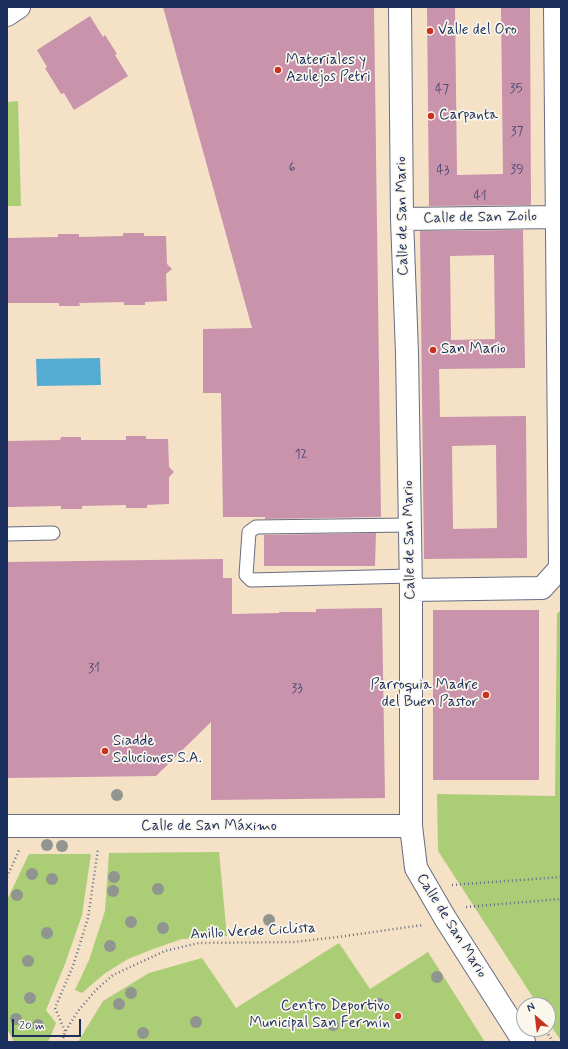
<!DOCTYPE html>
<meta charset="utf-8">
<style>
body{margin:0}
#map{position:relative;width:568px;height:1049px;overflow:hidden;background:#f4e1c6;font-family:Mynerve,sans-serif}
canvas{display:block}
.frame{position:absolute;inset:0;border:8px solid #1b2f5e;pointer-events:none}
.north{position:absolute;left:516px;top:997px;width:40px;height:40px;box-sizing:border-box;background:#fbf7ec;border:1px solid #a1a7b3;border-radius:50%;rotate:332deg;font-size:11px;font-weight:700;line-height:16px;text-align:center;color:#1b2f5e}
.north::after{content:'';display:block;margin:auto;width:14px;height:18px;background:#c8321e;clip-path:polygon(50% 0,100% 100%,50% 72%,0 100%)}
.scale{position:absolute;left:12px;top:1019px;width:69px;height:18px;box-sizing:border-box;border:2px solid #1b2f5e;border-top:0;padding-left:5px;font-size:12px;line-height:14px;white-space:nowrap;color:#1b2f5e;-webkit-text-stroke:3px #fbf7ec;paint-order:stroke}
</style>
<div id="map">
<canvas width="568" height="1049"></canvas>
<div class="frame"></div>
<div class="north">N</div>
<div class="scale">20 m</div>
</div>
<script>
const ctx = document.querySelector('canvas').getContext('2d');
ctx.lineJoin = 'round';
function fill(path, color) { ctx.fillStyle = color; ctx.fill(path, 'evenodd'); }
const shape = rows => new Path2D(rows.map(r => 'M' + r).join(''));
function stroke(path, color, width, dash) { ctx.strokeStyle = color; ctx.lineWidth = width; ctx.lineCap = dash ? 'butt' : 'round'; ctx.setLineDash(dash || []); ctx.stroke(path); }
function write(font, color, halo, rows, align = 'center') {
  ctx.font = font + ' Mynerve,sans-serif'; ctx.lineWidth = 3.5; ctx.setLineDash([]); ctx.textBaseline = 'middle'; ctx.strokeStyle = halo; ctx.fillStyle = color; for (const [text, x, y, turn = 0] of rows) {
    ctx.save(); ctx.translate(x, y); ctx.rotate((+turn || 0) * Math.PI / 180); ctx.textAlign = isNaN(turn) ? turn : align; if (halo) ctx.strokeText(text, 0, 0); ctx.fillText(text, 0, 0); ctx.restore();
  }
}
fill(shape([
 [18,101,21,206,7,206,7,102],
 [561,610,561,1041,548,1021,548,1005,538,1005,438,851,437,794,555,796,557,614],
 [219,852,227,936,182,939,153,949,128,959,104,974,82,993,75,990,89,960,105,911,109,853],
 [29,854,91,854,82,915,65,964,46,1010,56,1023,48,1042,14,1042,7,1029,7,900],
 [339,943,370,989,428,952,485,1042,78,1042,103,1001,149,973,202,958,236,1008]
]), '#abcd75');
fill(shape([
 [100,358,101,385,37,386,36,359]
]), '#55acd2');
fill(shape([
 [163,7,374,7,381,517,265,519,265,517,223,517,221,393,203,393,203,329,252,328],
 [427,7,455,7,457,175,503,174,501,7,530,7,531,205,429,206],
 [90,16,103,37,105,35,117,54,115,55,128,76,74,110,64,93,61,94,45,68,47,67,37,50],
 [523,230,525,368,439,369,440,417,526,416,527,558,424,559,420,231],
 [494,255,495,339,451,340,450,256],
 [496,445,497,528,453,529,452,446],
 [123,233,144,233,144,236,166,236,167,264,172,269,166,274,167,301,145,302,145,305,124,305,124,302,79,303,80,306,59,306,59,303,7,303,7,238,58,237,58,234,79,234,79,237,123,236],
 [126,436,146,436,146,439,168,439,169,467,174,472,169,477,169,504,147,505,147,508,126,508,126,505,82,506,82,509,61,509,61,506,7,507,7,441,60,440,61,437,81,437,81,440,126,440],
 [376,533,375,566,264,566,264,535],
 [223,559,223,578,232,578,232,614,279,613,279,612,316,612,316,609,382,608,385,798,211,800,211,722,156,776,7,778,7,562],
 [433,610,539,610,539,780,433,780]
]), '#c893ab');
const lane = shape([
 [410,525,256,527,249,532,246,575,251,580,411,576],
 [7,534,53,533]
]);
const street = shape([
 [400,7,402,219,407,353,411,590,411,826,416,868,445,918,524,1042],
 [7,15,19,7],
 [402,219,558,217],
 [411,590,542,588,560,568,555,7],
 [7,826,411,826]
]);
stroke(lane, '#676d82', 15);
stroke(street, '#676d82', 24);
stroke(shape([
 [7,877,20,848],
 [452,885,561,877],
 [466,907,561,899],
 [65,1031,55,1008,73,966,88,918,98,849],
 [546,1031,553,1042],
 [62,1042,65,1032,78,1011,96,990,113,975,165,951,199,943,294,942,338,937,423,925]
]), '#676d82', 2.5, [1, 3]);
stroke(lane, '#fff', 13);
stroke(street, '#fff', 22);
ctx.fillStyle = '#909590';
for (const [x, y] of [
 [117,795],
 [47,845],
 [62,846],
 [32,874],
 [114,877],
 [52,879],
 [158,889],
 [113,891],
 [17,895],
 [269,920],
 [131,922],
 [163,928],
 [47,933],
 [110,946],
 [28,961],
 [437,977],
 [131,993],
 [30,998],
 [119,1004],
 [379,1004],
 [16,1019],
 [196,1022],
 [38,1025],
 [333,1025],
 [143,1033]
]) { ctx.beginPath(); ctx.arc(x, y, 6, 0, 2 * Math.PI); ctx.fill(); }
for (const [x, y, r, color] of [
 [430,31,4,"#c8321e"],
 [278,70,4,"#c8321e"],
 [431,116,4,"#c8321e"],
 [433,350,4,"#c8321e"],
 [486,695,4,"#c8321e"],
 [105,751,4,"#c8321e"],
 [398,1016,4,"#c8321e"]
]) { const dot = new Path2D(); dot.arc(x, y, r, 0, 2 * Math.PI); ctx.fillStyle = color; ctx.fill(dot); stroke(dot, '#fbf7ec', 1.5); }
write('13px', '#464871', null, [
 ["35",516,89],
 ["47",442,90],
 ["37",517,132],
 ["6",292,168],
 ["39",517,170],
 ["43",443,171],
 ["41",480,197],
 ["12",301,455],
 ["31",94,669],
 ["33",297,689]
]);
write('15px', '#1b2f5e', '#fbf7ec', [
 ["Valle del Oro",438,31],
 ["Materiales y",286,61],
 ["Azulejos Petri",286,78],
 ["Carpanta",439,116],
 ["San Mario",441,350],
 ["Parroquia Madre",478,686,"right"],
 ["del Buen Pastor",478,703,"right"],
 ["Siadde",113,742],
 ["Soluciones S.A.",113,759],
 ["Centro Deportivo",390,1007,"right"],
 ["Municipal San Fermín",390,1024,"right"]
], 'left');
write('15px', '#1b2f5e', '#fbf7ec', [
 ["Calle de San Mario",403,216,-91],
 ["Calle de San Zoilo",480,218,-1],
 ["Calle de San Mario",410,540,-91],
 ["Calle de San Máximo",209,827],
 ["Calle de San Mario",451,926,58],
 ["Anillo Verde Ciclista",253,932,-3]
]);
</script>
